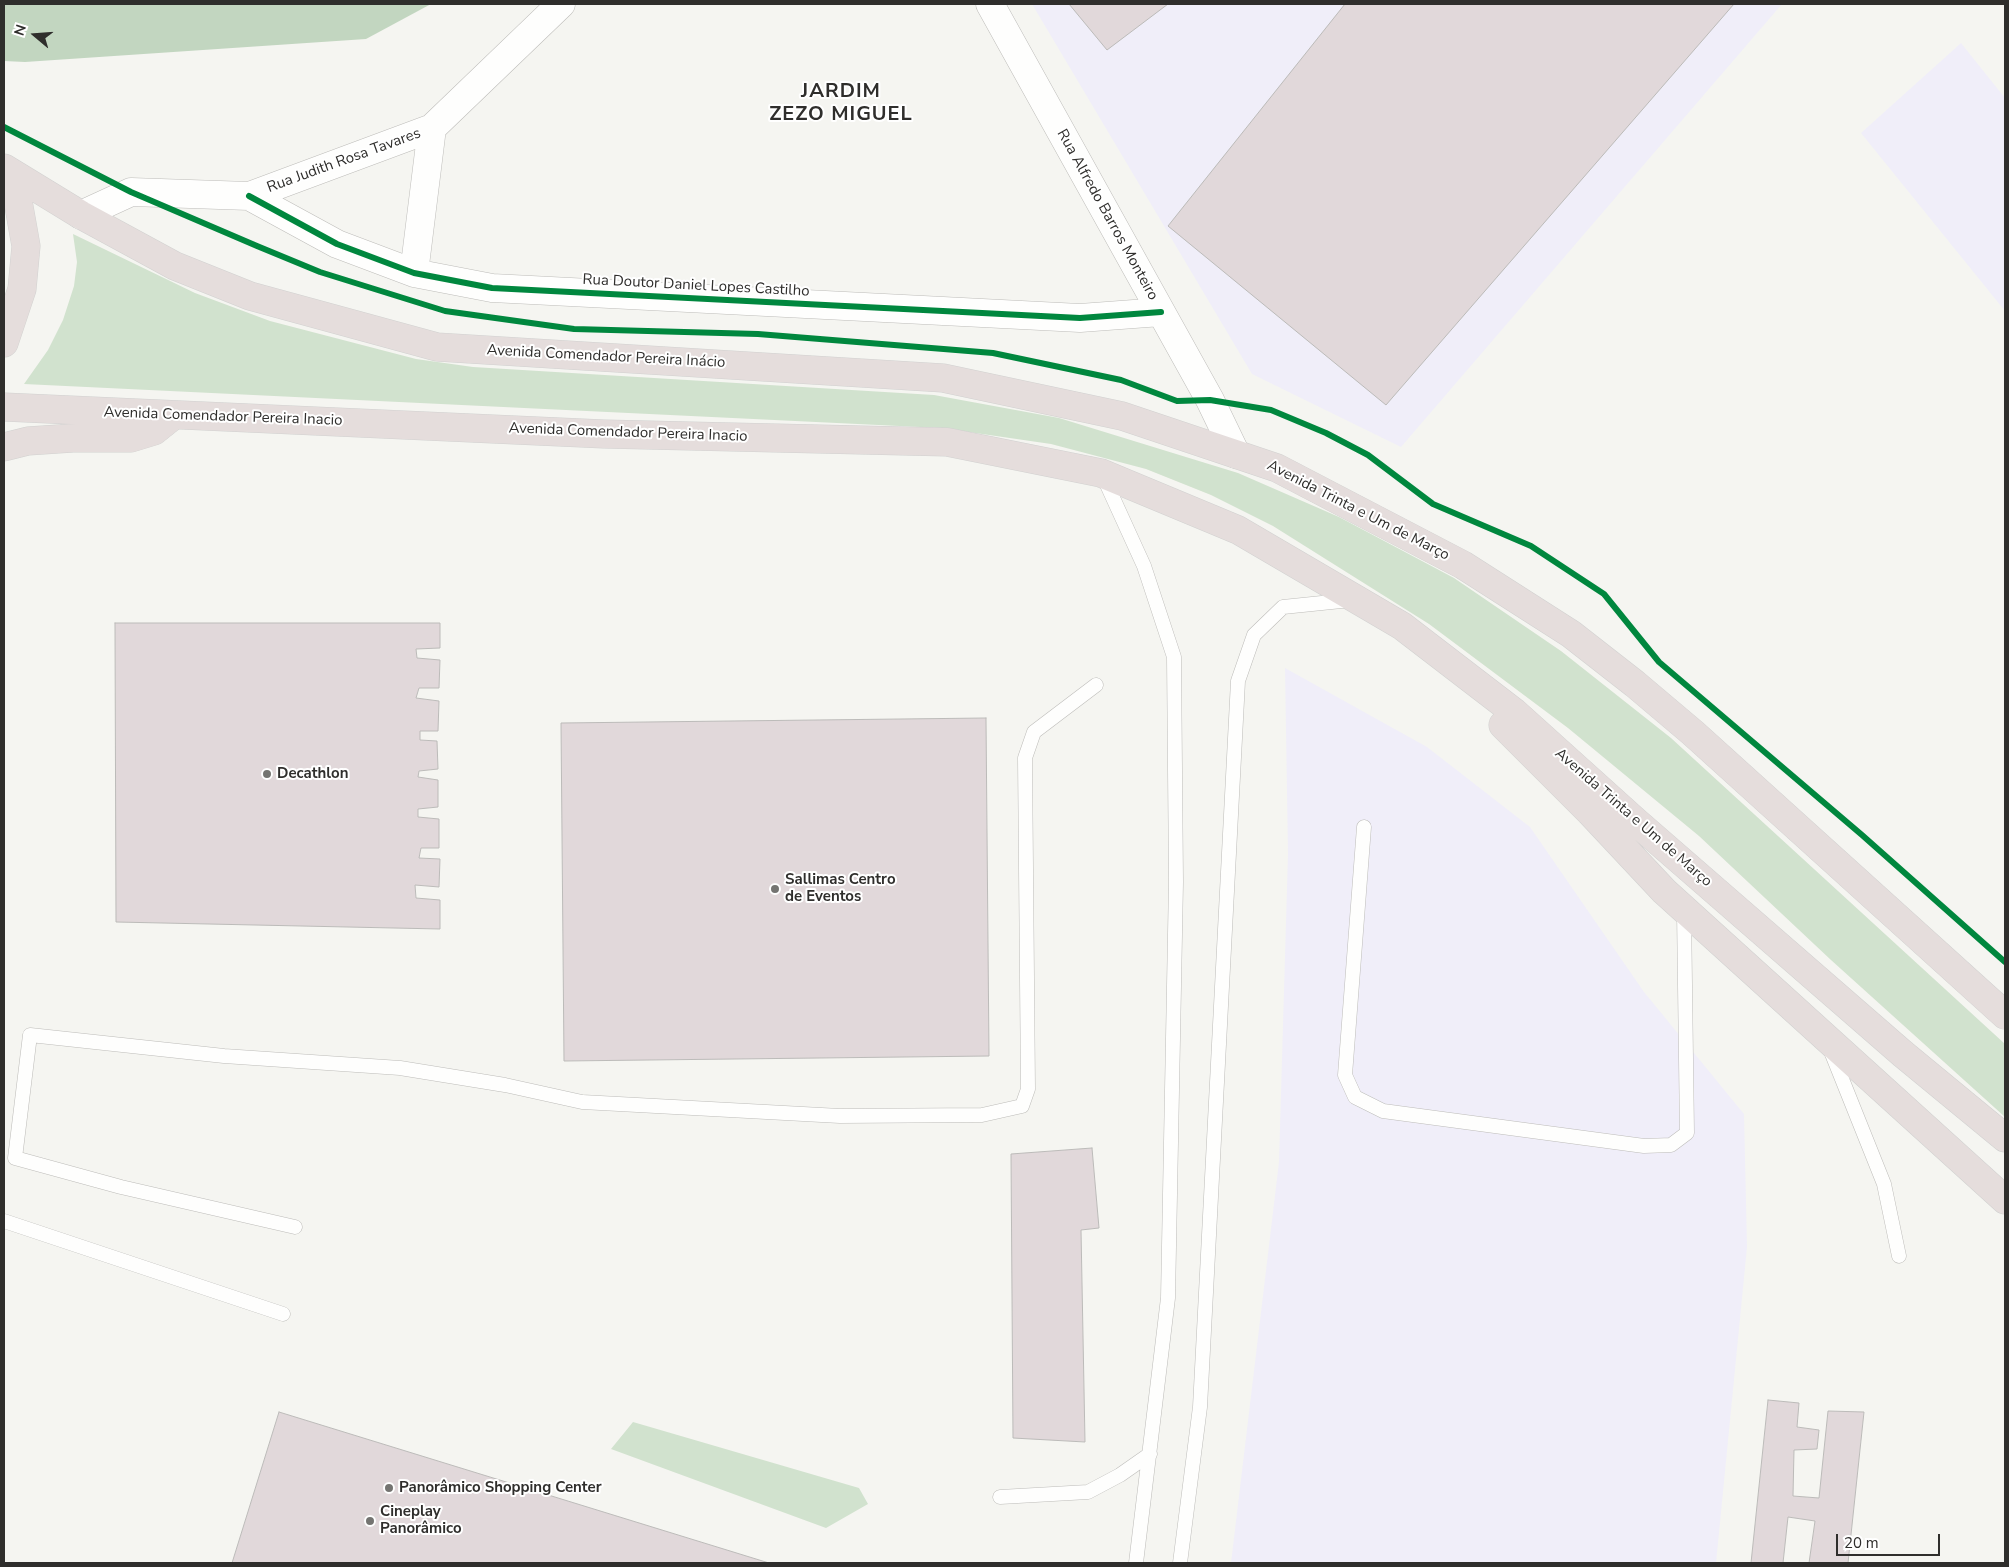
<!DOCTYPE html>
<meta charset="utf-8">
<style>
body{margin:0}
#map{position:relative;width:2009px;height:1567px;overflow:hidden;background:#f5f5f1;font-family:"Nunito Sans",sans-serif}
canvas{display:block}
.frame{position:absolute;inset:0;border:5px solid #2f2e2c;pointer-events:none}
.north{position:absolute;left:10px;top:10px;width:50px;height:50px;-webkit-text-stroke:4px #fff;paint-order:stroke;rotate:288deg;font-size:14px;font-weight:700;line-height:20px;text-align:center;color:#2f2e2c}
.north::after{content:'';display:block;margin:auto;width:18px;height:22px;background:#2f2e2c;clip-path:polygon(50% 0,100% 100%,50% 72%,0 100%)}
.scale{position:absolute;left:1836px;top:1534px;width:104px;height:22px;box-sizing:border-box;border:2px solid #2f2e2c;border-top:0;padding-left:6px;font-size:15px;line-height:18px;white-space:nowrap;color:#2f2e2c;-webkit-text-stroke:4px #fff;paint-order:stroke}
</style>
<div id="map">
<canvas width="2009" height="1567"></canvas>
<div class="frame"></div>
<div class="north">N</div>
<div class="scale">20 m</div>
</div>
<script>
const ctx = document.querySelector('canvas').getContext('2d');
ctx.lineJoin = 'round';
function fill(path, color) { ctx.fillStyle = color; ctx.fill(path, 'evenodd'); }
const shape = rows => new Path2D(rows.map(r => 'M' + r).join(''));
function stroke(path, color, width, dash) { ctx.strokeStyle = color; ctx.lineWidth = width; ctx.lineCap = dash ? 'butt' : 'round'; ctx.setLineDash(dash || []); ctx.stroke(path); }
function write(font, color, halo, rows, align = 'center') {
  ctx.font = font + ' "Nunito Sans",sans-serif'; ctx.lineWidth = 4; ctx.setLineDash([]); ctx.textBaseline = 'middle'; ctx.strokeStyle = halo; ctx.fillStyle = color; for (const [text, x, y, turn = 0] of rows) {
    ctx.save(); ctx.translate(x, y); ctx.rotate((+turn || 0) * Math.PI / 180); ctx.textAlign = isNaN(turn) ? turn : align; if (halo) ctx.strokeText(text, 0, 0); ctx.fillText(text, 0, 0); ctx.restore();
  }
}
fill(shape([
 [1032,4,1782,4,1401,447,1252,374],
 [1961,43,2005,98,2005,311,1861,133],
 [1285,668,1427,747,1530,827,1644,992,1744,1114,1747,1247,1716,1563,1231,1563,1279,1162,1288,854]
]), '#f0eef9');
fill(shape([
 [73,234,195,293,270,321,416,359,473,367,934,395,1059,418,1238,473,1339,517,1454,578,1561,651,1671,738,2005,1044,2005,1117,1831,960,1699,836,1568,728,1429,624,1273,526,1211,495,1146,469,1051,444,941,428,24,384,48,350,63,320,74,286,77,262],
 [633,1422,859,1488,868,1504,826,1528,611,1449]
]), '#d1e2ce');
fill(shape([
 [4,4,431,4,366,39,25,62,4,61]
]), '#c2d6c0');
const building = shape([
 [1069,4,1168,4,1107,50,1069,4],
 [1345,4,1734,4,1386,405,1168,226,1345,4],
 [115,623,440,623,440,648,416,649,417,658,440,660,439,688,419,688,416,698,439,701,438,731,420,731,420,740,437,741,438,769,419,771,418,777,438,780,438,807,418,809,418,817,439,819,439,848,421,848,419,858,440,859,439,887,415,885,416,898,440,900,440,929,116,922,115,623],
 [986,718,989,1056,564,1061,561,723,986,718],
 [1092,1148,1099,1228,1081,1230,1085,1442,1013,1438,1011,1154,1092,1148],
 [1768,1400,1799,1403,1797,1427,1819,1430,1817,1449,1794,1450,1793,1496,1819,1498,1828,1411,1864,1412,1848,1563,1809,1563,1815,1521,1788,1517,1783,1563,1751,1563,1768,1400],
 [279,1412,769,1563,232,1563,279,1412]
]);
fill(building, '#e1d8da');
stroke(building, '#bcbbb9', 1);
const service = shape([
 [1103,476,1144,566,1174,657,1176,882,1168,1298,1136,1563],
 [1364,827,1345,1075,1355,1097,1383,1111,1644,1146,1671,1145,1687,1133,1684,911],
 [1830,1049,1884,1184,1899,1256],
 [4,1221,283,1314],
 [295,1227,121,1187,15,1158,30,1035,224,1056,400,1068,505,1085,582,1102,840,1116,982,1115,1022,1106,1028,1089,1025,758,1034,732,1096,685],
 [1000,1497,1088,1492,1120,1475,1150,1454],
 [1180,1563,1200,1407,1238,681,1254,635,1283,607,1351,600]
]);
const minor = shape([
 [990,4,1210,400,1236,454],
 [249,196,337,244,414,273,492,288,1080,318,1161,312],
 [81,215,131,192,249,196,432,128,561,4],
 [414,273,432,128]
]);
const trunk = shape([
 [4,168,81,215,175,266,250,296,437,347,943,378,1122,416,1277,468,1463,565,1571,634,1635,684,1693,733,2005,1015],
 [4,173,18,201,26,246,22,289,4,343],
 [4,407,604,434,947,442,1101,473,1238,530,1402,626,1514,712,1635,821,1903,1054,2005,1138],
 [4,447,28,441,73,438,131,438,154,431,174,415],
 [1503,725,1590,812,1664,891,2005,1200]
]);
stroke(service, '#bdbcb9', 15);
stroke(minor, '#bdbcb9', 29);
stroke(trunk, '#d1d1d0', 29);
stroke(service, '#fefefd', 14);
stroke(minor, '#fefefd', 28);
stroke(trunk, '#e5dddc', 28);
stroke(shape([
 [4,127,131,192,257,246,320,272,445,311,574,329,758,334,993,353,1121,380,1177,401,1210,400,1271,410,1326,433,1368,455,1433,504,1531,546,1604,594,1659,662,1862,835,2005,962],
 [249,196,337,244,414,273,492,288,1080,318,1161,312]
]), '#00873e', 6);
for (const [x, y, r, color] of [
 [267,774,5,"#747471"],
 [775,889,5,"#747471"],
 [389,1488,5,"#747471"],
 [370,1521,5,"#747471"]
]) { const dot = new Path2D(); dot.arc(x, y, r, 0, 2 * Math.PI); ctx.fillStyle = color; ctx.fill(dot); stroke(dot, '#fff', 2); }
write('15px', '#2f2e2c', '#fff', [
 ["Rua Judith Rosa Tavares",344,161,-20],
 ["Rua Alfredo Barros Monteiro",1107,215,61],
 ["Rua Doutor Daniel Lopes Castilho",696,286,3],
 ["Avenida Comendador Pereira Inácio",606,357,3],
 ["Avenida Comendador Pereira Inacio",223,417,2],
 ["Avenida Comendador Pereira Inacio",628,433,2],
 ["Avenida Trinta e Um de Março",1358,511,27],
 ["Avenida Trinta e Um de Março",1633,818,41]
]);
write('bold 15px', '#2f2e2c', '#fff', [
 ["Decathlon",277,774],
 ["Sallimas Centro",785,880],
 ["de Eventos",785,897],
 ["Panorâmico Shopping Center",399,1488],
 ["Cineplay",380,1512],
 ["Panorâmico",380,1529]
], 'left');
ctx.letterSpacing = '1px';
write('bold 20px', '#2f2e2c', '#fff', [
 ["JARDIM",841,92],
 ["ZEZO MIGUEL",841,115]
]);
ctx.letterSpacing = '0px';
</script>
